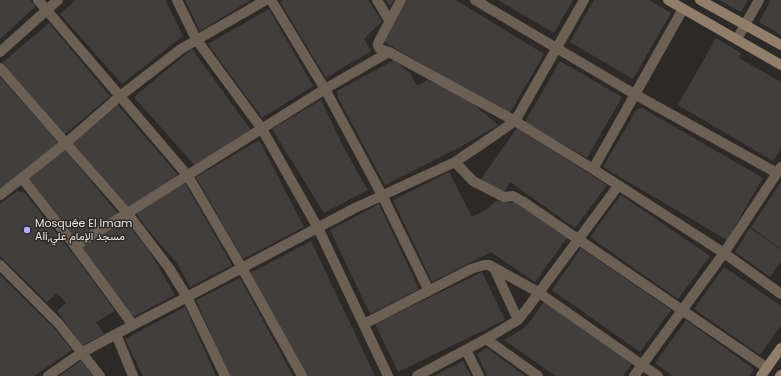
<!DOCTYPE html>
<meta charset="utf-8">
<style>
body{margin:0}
canvas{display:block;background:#2d2927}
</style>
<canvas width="781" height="376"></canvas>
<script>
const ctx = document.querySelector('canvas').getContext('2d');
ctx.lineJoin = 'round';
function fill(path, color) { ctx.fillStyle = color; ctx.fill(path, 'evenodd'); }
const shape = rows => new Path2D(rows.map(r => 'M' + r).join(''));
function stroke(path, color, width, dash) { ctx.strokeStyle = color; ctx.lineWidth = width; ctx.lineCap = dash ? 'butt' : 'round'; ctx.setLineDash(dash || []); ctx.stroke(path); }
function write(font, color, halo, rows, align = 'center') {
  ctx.font = font + ' Poppins,Vazirmatn,sans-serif'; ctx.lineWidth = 3; ctx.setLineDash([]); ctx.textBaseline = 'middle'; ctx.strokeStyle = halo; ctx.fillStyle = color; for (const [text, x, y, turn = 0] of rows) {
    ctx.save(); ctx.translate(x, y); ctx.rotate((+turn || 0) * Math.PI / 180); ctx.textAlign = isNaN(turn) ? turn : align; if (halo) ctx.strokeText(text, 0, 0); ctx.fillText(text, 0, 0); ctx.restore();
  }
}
fill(shape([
 [0,0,30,0,36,6,0,39],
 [76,0,165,0,183,36,122,84,60,14],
 [185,0,251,0,200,31],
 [284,0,368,0,382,21,364,39,371,51,326,78,280,2],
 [386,0,394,0,390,6],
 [407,0,456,0,544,54,509,114,384,42],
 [498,0,573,0,554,33],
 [594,0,649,0,671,13,633,79,570,42],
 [719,0,748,0,741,12],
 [771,0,781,0,781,35,759,22],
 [269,9,313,86,262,118,208,44],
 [49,23,110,96,64,135,2,63],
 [716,38,741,53,739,58,781,82,781,148,773,161,678,105],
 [192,49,251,130,196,167,134,97],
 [394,60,410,73,417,86,428,80,465,97,498,125,462,146,385,185,338,98,337,91],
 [560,61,622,97,587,158,525,122],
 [0,77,59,143,1,188,0,187],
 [321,100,345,150,368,190,324,213,272,129],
 [118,105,179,176,129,208,125,204,72,144],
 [642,108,763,178,727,240,603,167,637,109],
 [517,128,607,185,575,228,510,182,503,194,481,179],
 [259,140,304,227,243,259,196,177],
 [65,150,119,215,77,241,29,179],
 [449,172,472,217,487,209,496,201,516,203,567,238,535,282,491,252,432,282,393,200],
 [781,182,781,249,751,227],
 [185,183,232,265,190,287,177,263,145,226,136,213],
 [17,191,25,193,77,259,115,311,96,322,104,334,82,346,57,311,66,303,57,293,47,302,0,256,0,204],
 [621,195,710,256,678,299,590,237],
 [379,204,419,289,370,314,330,230],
 [124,220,148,249,175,295,133,317,81,246],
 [750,228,781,250,781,261,770,277,735,252],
 [311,241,375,376,307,376,250,273],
 [581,248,671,310,640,352,552,290],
 [724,267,781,306,781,325,760,355,694,309],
 [482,272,505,320,398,372,375,324],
 [0,275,54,328,72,350,34,376,0,376],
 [240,278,293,376,229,376,196,300],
 [544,302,632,364,623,376,556,376,504,340,523,329,528,324],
 [185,307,216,376,143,376,125,339],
 [686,320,754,369,749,376,673,376,655,363],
 [487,348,525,376,487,376,477,354],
 [81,361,93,376,59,376],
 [463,361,471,376,434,376,449,368]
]), '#433e3e');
stroke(shape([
 [38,0,188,176,242,268,302,376],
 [177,0,196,39,262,129,318,228,388,376],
 [271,0,325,89,382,195,429,291],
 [377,0,389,20],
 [475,0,636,95,777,173],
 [737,39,759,0],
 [0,52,58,0],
 [389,52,515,121,593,169,724,253,781,294],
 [0,68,128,214,169,268,187,297,225,376],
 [455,162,473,181,504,197,513,196,522,201,767,368],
 [593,169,683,9],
 [22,178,75,246,133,325],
 [0,195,66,143,120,96,181,49,266,0],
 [75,246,325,89,389,52,380,49,378,46,378,43,401,0],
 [0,265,59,324,100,376],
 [494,268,518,320],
 [364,324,471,269,484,265,489,265,538,292,658,376],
 [116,334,133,376],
 [486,339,538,376],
 [466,350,479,376],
 [48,376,81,353,133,325,187,297,355,208,455,162,492,137,515,121,584,0],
 [417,376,486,339,518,320,526,310,618,186],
 [634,376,724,253,781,167]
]), '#6c6054', 10);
stroke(shape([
 [668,0,781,65],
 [700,0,781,45],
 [761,376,781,348],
 [780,376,781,375]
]), '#917e6a', 10);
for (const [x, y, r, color] of [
 [27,230,4,"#b2adf9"]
]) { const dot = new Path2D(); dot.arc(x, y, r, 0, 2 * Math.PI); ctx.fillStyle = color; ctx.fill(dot); stroke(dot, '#2d2927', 1.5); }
write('11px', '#e6e3e2', '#2d2927', [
 ["Mosquée El Imam",35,224],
 ["Ali,مسجد الإمام علي",35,237]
], 'left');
</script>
